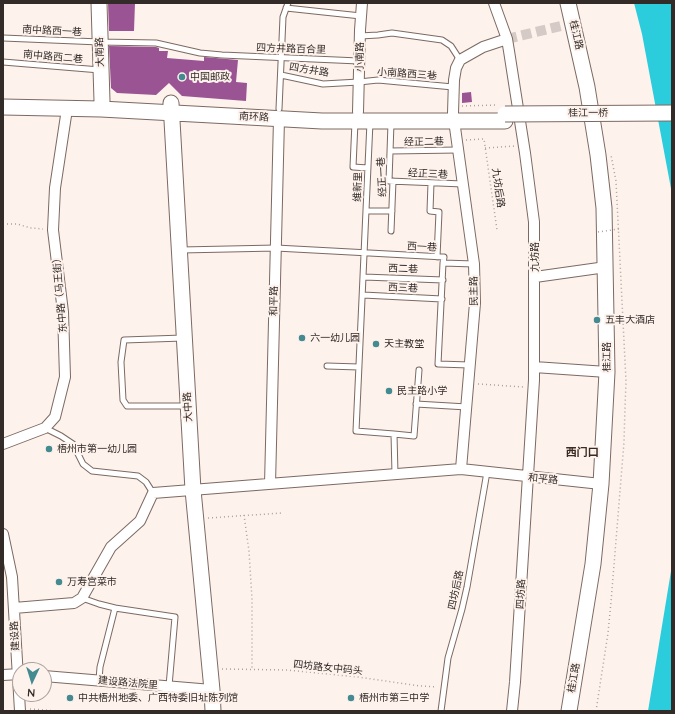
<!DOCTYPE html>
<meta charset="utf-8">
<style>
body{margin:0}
#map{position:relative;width:675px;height:714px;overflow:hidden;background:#fef2ec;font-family:Quicksand,sans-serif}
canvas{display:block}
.frame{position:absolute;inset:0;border:4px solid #332b28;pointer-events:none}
.north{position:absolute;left:12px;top:662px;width:40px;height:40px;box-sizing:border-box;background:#fef2ec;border:1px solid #ada29e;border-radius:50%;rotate:184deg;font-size:11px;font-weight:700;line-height:16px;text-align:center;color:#332b28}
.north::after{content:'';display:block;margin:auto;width:14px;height:18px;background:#438a91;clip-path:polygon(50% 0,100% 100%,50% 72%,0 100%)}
</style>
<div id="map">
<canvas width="675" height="714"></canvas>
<div class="frame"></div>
<div class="north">N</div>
</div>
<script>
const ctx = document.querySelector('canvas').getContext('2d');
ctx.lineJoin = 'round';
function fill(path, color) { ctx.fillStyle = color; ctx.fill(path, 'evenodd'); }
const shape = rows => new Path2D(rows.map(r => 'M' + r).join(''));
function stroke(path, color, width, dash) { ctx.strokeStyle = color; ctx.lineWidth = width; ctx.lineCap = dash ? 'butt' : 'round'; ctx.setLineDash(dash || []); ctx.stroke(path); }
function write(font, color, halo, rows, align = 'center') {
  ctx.font = font + ' Quicksand,"Noto Sans SC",sans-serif'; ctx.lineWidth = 4; ctx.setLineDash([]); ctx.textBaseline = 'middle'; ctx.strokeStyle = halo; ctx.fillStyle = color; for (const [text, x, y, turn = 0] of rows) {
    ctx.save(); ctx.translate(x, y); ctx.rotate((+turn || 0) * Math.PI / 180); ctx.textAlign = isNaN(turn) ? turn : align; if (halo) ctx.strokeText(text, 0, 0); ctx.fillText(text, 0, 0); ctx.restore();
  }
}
fill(shape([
 [634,3,672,3,672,194,642,34],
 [672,565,672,711,648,711,649,705]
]), '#2bccdc');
fill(shape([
 [108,3,135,3,134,31,109,31],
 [109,46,156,47,159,48,159,51,168,51,167,58,204,61,204,57,238,60,236,82,247,83,246,101,182,96,169,83,156,95,117,93,111,88],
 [471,92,472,102,462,103,462,93]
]), '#9a5493');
stroke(shape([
 [507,39,573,23]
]), '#d5cac5', 10, [10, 5]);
const lane = shape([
 [286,8,361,16],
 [360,36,378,35,392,33,442,40,451,46,460,60],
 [3,38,100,42,156,43,200,53,222,55,359,61],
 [3,62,100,70],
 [281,75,323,84,359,82,378,80,453,87],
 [279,109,283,17,288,3],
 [355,122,353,167,368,168],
 [370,122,356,431,394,434,395,474],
 [391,123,389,181,463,184],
 [390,151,458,150],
 [431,183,430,211,439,212,437,257],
 [366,211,392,211],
 [391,231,393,181],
 [181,250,276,248,444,257,443,263,474,264],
 [443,263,438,364,470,365],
 [364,277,443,280],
 [363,295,442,299],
 [183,338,124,340,121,362,123,400,127,406,186,406],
 [327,366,359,367],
 [416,404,467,407],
 [45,428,61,436,73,444,83,464,92,471,138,476,146,482,153,493],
 [394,434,414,436,419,370],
 [82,598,99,604,115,608,175,617,169,686],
 [99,680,100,667,115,608],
 [441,711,448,658,462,609,467,587,487,472]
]);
const street = shape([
 [494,3,507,39,509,51,525,153,534,222,534,380,515,682,512,711],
 [358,112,360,30,362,3],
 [535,277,606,267],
 [534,367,607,372],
 [3,444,45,428,55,417,65,377,63,312,53,230,55,188,67,109],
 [461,469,475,303,474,264,453,113,454,80,456,68,460,60,483,47,507,39],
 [270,484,279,119],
 [3,534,12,577,20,711],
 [14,608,74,603,82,598,111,547,140,521,153,493,461,469,601,484],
 [3,675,20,674],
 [44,676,212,690]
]);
const secondary = shape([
 [99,3,102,101],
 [568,3,587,87,598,155,604,208,607,372,601,484,593,564,569,711],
 [171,103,193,490,212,690,213,711],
 [3,107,101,109,322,121,505,121]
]);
stroke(lane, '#7c6a62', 7);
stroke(street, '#7c6a62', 12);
stroke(secondary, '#7c6a62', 17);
stroke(shape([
 [462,106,496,105],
 [466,140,484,139,497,230],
 [485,148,515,146],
 [3,224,17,224,31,228,43,229],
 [478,384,524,387],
 [244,515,249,551,252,599,252,670],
 [208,518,282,513],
 [222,669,287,670,358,677,420,686,437,687],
 [30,709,59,711],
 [596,711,608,633,611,602,624,442,625,408,626,381,616,181,611,155]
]), '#aca19d', 1.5, [1, 3]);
stroke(lane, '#fff', 5);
stroke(street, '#fff', 10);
stroke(secondary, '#fff', 15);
const secondaryBridge = shape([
 [505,114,672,113]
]);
stroke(secondaryBridge, '#7c6a62', 17, []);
stroke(shape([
 [598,232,619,229]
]), '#aca19d', 1.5, [1, 3]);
stroke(secondaryBridge, '#fff', 15);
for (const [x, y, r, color] of [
 [182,77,4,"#438a91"],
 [597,320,4,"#438a91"],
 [302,338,4,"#438a91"],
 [376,344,4,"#438a91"],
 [389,391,4,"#438a91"],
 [49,449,4,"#438a91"],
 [59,582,4,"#438a91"],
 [70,698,4,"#438a91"],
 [351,698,4,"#438a91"]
]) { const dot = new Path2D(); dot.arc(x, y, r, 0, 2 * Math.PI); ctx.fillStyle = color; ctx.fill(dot); stroke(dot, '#fef2ec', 1.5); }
write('10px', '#332b28', '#fef2ec', [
 ["南中路西一巷",52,31,3],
 ["桂江路",576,35,77],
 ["四方井路百合里",291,49,2],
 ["大南路",100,52,-92],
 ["南中路西二巷",53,57,5],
 ["小南路",360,57,-89],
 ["四方井路",309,70,9],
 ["小南路西三巷",407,74,4],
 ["桂江一桥",588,113],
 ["南环路",254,117,3],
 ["经正二巷",424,142,-1],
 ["经正三巷",428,174,3],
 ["经正一巷",382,177,-93],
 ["维新里",358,187,-88],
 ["九坊后路",498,188,82],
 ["西一巷",422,247,3],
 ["九坊路",535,257,-90],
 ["西二巷",403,269,2],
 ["西三巷",403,288,3],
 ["民主路",474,291,-91],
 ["东中路（马王街）",60,293,-95],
 ["和平路",274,301,-89],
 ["桂江路",607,357,-90],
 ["大中路",188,407,-93],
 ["和平路",543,479,6],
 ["四坊后路",456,590,-78],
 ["四坊路",521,594,-87],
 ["建设路",15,636,-93],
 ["四坊路女中码头",328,668,6],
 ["桂江路",574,678,-80],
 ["建设路法院里",128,683,5]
]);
write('10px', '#332b28', '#fef2ec', [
 ["中国邮政",190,77],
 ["五丰大酒店",605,320],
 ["六一幼儿园",310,338],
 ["天主教堂",384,344],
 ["民主路小学",397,391],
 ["梧州市第一幼儿园",57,449],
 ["万寿宫菜市",67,582],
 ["中共梧州地委、广西特委旧址陈列馆",78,698],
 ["梧州市第三中学",359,698]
], 'left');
write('bold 11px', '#392a23', '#fef2ec', [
 ["西门口",582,453]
]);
</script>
